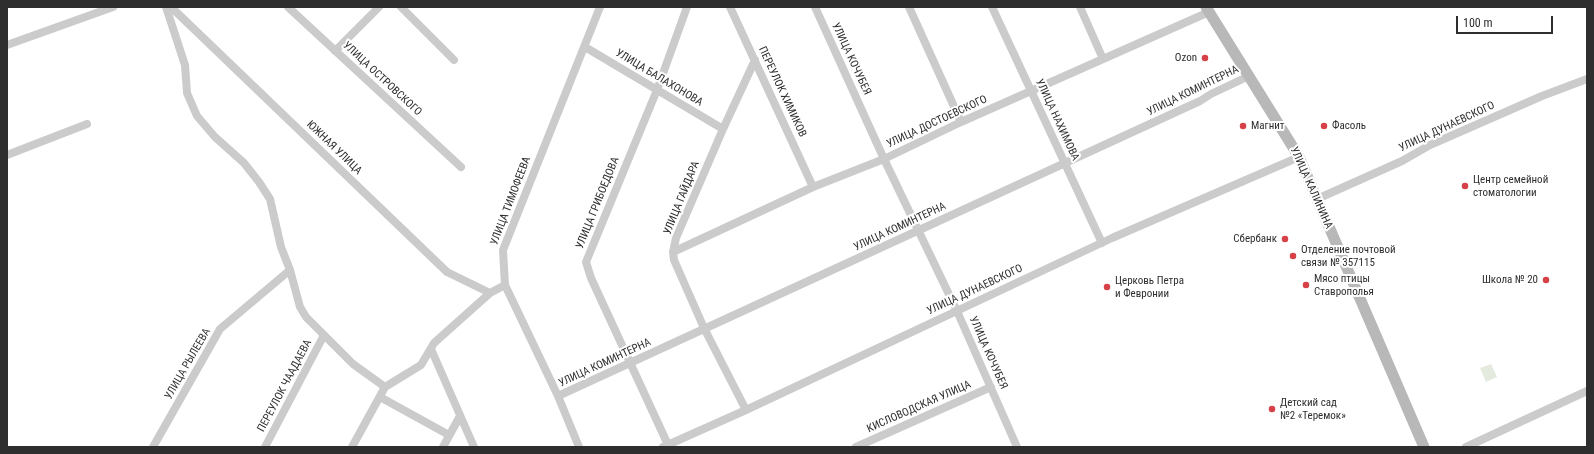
<!DOCTYPE html>
<meta charset="utf-8">
<style>
body{margin:0}
#map{position:relative;width:1594px;height:454px;overflow:hidden;background:#fff;font-family:"Roboto Condensed",sans-serif}
canvas{display:block}
.frame{position:absolute;inset:0;border:8px solid #2e2e2e;pointer-events:none}
.scale{position:absolute;left:1456px;top:16px;width:97px;height:18px;box-sizing:border-box;border:2px solid #2e2e2e;border-top:0;padding-left:5px;font-size:12px;line-height:14px;white-space:nowrap;color:#2e2e2e;-webkit-text-stroke:3px #fff;paint-order:stroke}
</style>
<div id="map">
<canvas width="1594" height="454"></canvas>
<div class="frame"></div>
<div class="scale">100 m</div>
</div>
<script>
const ctx = document.querySelector('canvas').getContext('2d');
ctx.lineJoin = 'round';
function fill(path, color) { ctx.fillStyle = color; ctx.fill(path, 'evenodd'); }
const shape = rows => new Path2D(rows.map(r => 'M' + r).join(''));
function stroke(path, color, width, dash) { ctx.strokeStyle = color; ctx.lineWidth = width; ctx.lineCap = dash ? 'butt' : 'round'; ctx.setLineDash(dash || []); ctx.stroke(path); }
function write(font, color, halo, rows, align = 'center') {
  ctx.font = font + ' "Roboto Condensed",sans-serif'; ctx.lineWidth = 4; ctx.setLineDash([]); ctx.textBaseline = 'middle'; ctx.strokeStyle = halo; ctx.fillStyle = color; for (const [text, x, y, turn = 0] of rows) {
    ctx.save(); ctx.translate(x, y); ctx.rotate((+turn || 0) * Math.PI / 180); ctx.textAlign = isNaN(turn) ? turn : align; if (halo) ctx.strokeText(text, 0, 0); ctx.fillText(text, 0, 0); ctx.restore();
  }
}
fill(shape([
 [1491,364,1497,377,1486,382,1480,368]
]), '#e4eadd');
stroke(shape([
 [166,7,185,65,187,93,197,116,215,137,244,163,259,182,270,199,281,247,290,270,300,307,306,317,353,364,385,387],
 [171,7,447,272,490,293],
 [288,7,461,167],
 [401,7,454,60],
 [730,7,813,187],
 [815,7,884,159,957,311,1017,447],
 [909,7,961,122],
 [992,7,1102,243],
 [1080,7,1103,59],
 [7,45,113,7],
 [585,47,723,129],
 [335,51,379,7],
 [7,155,87,124],
 [1317,199,1402,161,1430,145,1542,96,1587,79],
 [673,252,813,187,884,159,961,122,1209,12],
 [431,349,474,447],
 [558,396,1200,101,1211,94,1249,76],
 [380,397,449,435],
 [746,410,704,328,674,260,673,252,676,238,723,129,755,60],
 [153,447,220,329,290,270],
 [265,447,324,335],
 [352,447,385,387,421,365,434,343,490,293,505,285],
 [443,447,460,416],
 [579,447,558,396,505,285,503,250,600,7],
 [663,447,746,410,1112,238,1299,157],
 [669,447,591,278,586,262,657,90,687,7],
 [856,447,991,387],
 [1466,447,1587,391]
]), '#cbcbcb', 8);
stroke(shape([
 [1206,7,1299,157,1424,447]
]), '#b8b8b8', 11);
for (const [x, y, r, color] of [
 [1205,58,4,"#d64046"],
 [1243,126,4,"#d64046"],
 [1324,126,4,"#d64046"],
 [1465,186,4,"#d64046"],
 [1285,239,4,"#d64046"],
 [1293,256,4,"#d64046"],
 [1546,280,4,"#d64046"],
 [1306,285,4,"#d64046"],
 [1107,287,4,"#d64046"],
 [1272,409,4,"#d64046"]
]) { const dot = new Path2D(); dot.arc(x, y, r, 0, 2 * Math.PI); ctx.fillStyle = color; ctx.fill(dot); stroke(dot, '#fff', 1.5); }
write('11px', '#2e2e2e', '#fff', [
 ["Ozon",1197,58,"right"],
 ["Магнит",1251,126],
 ["Фасоль",1332,126],
 ["Центр cемейной",1473,180],
 ["cтоматологии",1473,193],
 ["Сбербанк",1277,239,"right"],
 ["Отделение почтовой",1301,250],
 ["связи № 357115",1301,263],
 ["Мясо птицы",1314,279],
 ["Ставрополья",1314,292],
 ["Школа № 20",1538,280,"right"],
 ["Церковь Петра",1115,281],
 ["и Февронии",1115,294],
 ["Детский сад",1280,403],
 ["№2 «Теремок»",1280,416]
], 'left');
write('11px', '#2e2e2e', '#fff', [
 ["УЛИЦА КОЧУБЕЯ",851,59,65],
 ["УЛИЦА БАЛАХОНОВА",659,78,31],
 ["УЛИЦА ОСТРОВСКОГО",382,79,43],
 ["УЛИЦА КОМИНТЕРНА",1193,91,-26],
 ["ПЕРЕУЛОК ХИМИКОВ",782,92,65],
 ["УЛИЦА НАХИМОВА",1057,120,65],
 ["УЛИЦА ДОСТОЕВСКОГО",937,122,-25],
 ["УЛИЦА ДУНАЕВСКОГО",1447,127,-25],
 ["ЮЖНАЯ УЛИЦА",334,148,44],
 ["УЛИЦА КАЛИНИНА",1311,188,66],
 ["УЛИЦА ГАЙДАРА",682,198,-68],
 ["УЛИЦА ТИМОФЕЕВА",511,201,-69],
 ["УЛИЦА ГРИБОЕДОВА",598,203,-68],
 ["УЛИЦА КОМИНТЕРНА",900,227,-25],
 ["УЛИЦА ДУНАЕВСКОГО",975,290,-25],
 ["УЛИЦА КОЧУБЕЯ",988,353,66],
 ["УЛИЦА КОМИНТЕРНА",605,363,-25],
 ["УЛИЦА РЫЛЕЕВА",188,364,-60],
 ["ПЕРЕУЛОК ЧААДАЕВА",285,386,-62],
 ["КИСЛОВОДСКАЯ УЛИЦА",919,407,-24]
]);
</script>
